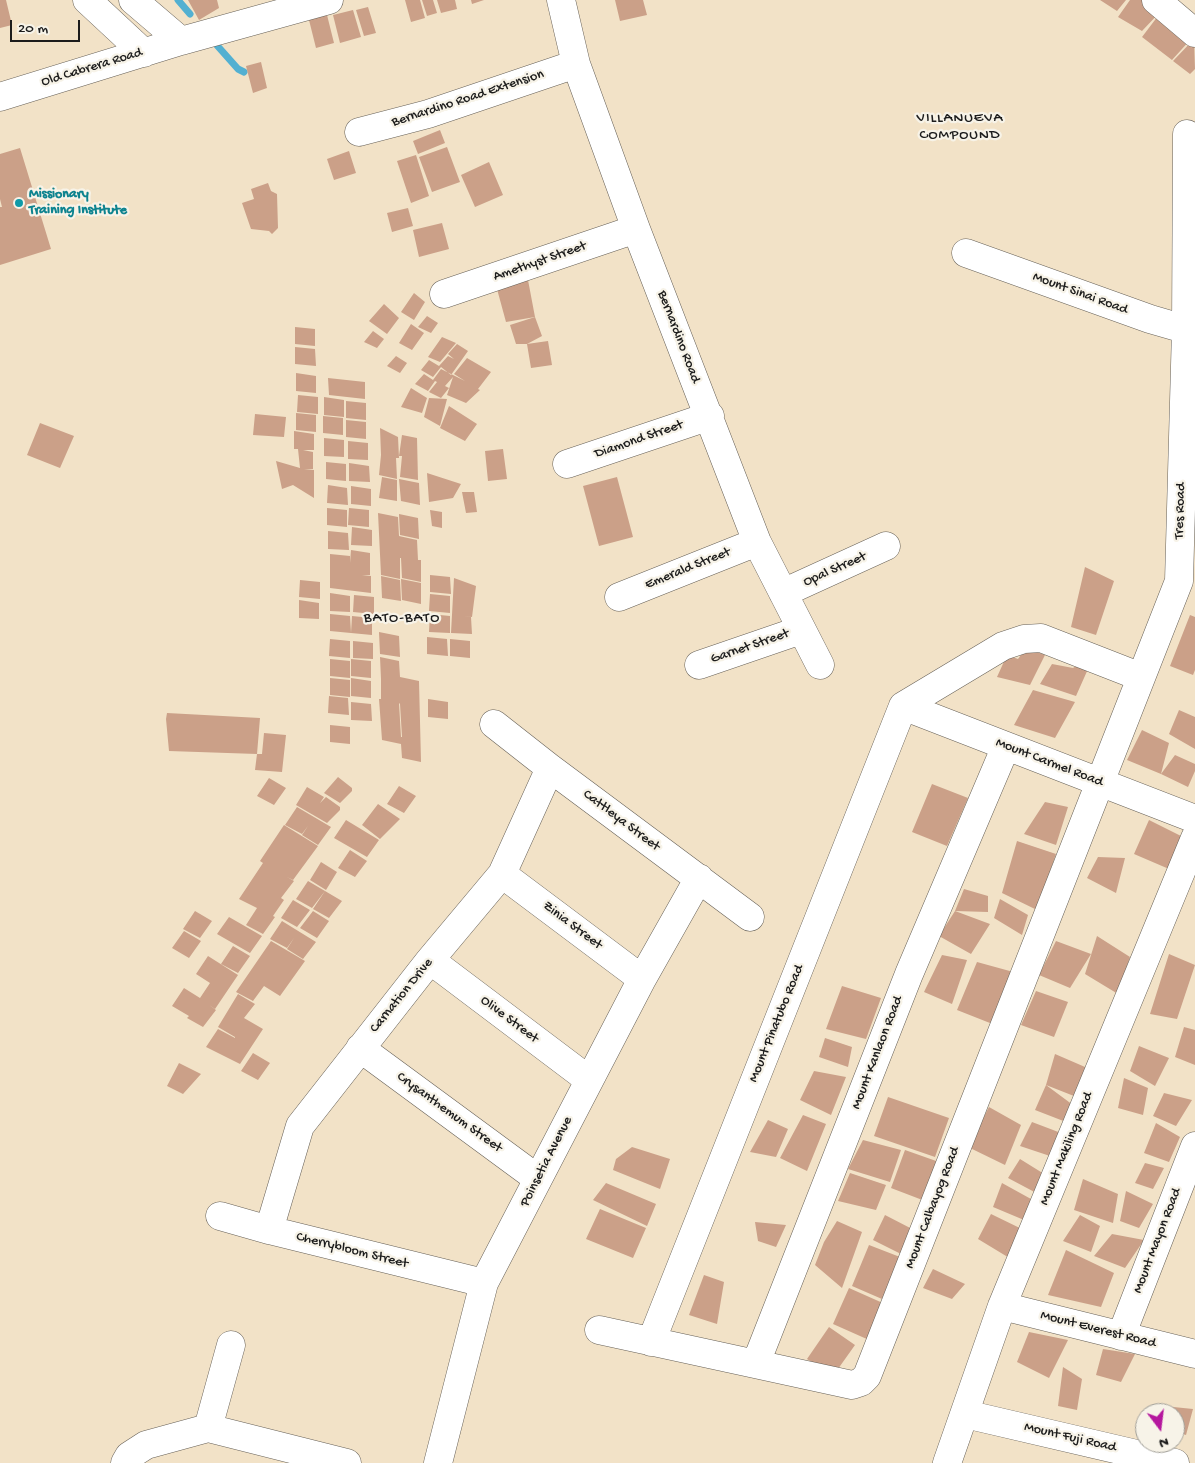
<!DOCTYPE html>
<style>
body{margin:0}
#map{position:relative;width:1195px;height:1463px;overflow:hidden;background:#f2e2c7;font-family:"Gochi Hand",sans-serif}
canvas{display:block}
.north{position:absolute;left:1135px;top:1403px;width:50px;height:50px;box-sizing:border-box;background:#f7f3e8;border:1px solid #9f9d96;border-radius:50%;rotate:165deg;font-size:14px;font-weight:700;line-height:20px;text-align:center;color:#1c1c1c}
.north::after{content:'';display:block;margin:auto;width:18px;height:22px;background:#b5179e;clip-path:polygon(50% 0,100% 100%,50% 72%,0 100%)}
.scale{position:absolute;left:10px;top:20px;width:70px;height:22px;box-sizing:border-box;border:2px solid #1c1c1c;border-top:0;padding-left:6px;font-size:15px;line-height:18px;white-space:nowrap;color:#1c1c1c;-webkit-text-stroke:4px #f7f3e8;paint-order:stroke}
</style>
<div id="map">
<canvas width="1195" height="1463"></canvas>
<div class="north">N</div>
<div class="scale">20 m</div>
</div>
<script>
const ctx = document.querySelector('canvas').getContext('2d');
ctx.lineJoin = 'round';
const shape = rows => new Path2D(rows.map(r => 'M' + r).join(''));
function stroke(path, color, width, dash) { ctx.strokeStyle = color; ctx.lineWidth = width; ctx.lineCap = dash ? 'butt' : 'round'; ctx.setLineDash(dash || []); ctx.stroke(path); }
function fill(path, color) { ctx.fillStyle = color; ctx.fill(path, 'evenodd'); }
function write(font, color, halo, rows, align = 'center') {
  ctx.font = font + ' "Gochi Hand",sans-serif'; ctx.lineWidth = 4.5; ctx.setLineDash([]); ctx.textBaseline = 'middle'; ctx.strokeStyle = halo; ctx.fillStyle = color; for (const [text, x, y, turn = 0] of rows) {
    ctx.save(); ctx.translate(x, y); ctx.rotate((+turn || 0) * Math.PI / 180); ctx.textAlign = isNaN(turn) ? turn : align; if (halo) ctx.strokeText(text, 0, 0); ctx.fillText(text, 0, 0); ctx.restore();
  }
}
stroke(shape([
 [178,0,190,14],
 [214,42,238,69,244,72]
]), '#53b0d1', 7);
fill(shape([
 [0,0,6,0,12,25,0,28],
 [188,0,217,0,219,8,199,20],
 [405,0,420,0,425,18,411,22],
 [422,0,433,0,437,13,427,16],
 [437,0,455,0,457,9,441,13],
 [471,0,484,0,472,4],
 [615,0,643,0,647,15,620,21],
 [1100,0,1126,0,1117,11],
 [1130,0,1148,0,1161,11,1142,31,1118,17],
 [368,7,376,33,364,36,356,10],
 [353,10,361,37,340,43,333,15],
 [1161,12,1191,39,1172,60,1142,37],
 [327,15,334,43,316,48,309,20],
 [1194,39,1195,69,1190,74,1173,61],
 [261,62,267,88,253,93,246,66],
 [440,130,445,143,418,154,413,141],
 [447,147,460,182,432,192,419,157],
 [20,148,51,249,0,265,0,207,2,207,0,199,0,154],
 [349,151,356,173,334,180,327,159],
 [416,155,429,196,411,203,397,161],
 [489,162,503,195,475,207,461,175],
 [268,183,271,191,277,194,278,228,272,234,269,231,251,229,242,203,254,199,251,189],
 [408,208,413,226,392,232,387,213],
 [442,223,449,249,419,257,413,230],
 [528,280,535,317,542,336,527,344,516,344,510,325,535,317,506,322,497,289],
 [414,293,425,302,414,320,401,312],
 [384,304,399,318,387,334,369,321],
 [427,316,438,323,431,333,418,327],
 [411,324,424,333,412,350,399,343],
 [295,327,315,329,315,346,295,344],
 [373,331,384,339,377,348,364,342],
 [442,337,456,343,440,362,428,357],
 [548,341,552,365,531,368,527,344],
 [457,344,468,351,451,375,441,367,433,377,421,370,429,360,439,366,448,356,454,359,448,354],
 [295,347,315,349,316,366,295,364],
 [396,356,407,363,400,373,387,366],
 [467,358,491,372,478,389,480,390,466,403,447,395,453,377,445,386,449,388,441,398,429,392,437,382,435,381,428,391,415,384,424,374,433,380,441,369,465,381,454,374],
 [296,373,316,376,316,393,296,391],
 [328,378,365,382,365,399,329,395],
 [411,388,427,398,422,413,401,407],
 [298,395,318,397,318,414,297,412],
 [324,397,344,400,344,417,324,415],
 [429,398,447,399,440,426,424,417],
 [346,401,366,403,366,420,346,418],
 [449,406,477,424,465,441,440,428],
 [296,413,316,415,316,432,296,430],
 [255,414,286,417,284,437,253,435],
 [323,416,343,418,343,435,323,433],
 [346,420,366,422,366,439,346,437],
 [40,423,74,436,60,468,27,455],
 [380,428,398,437,399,458,396,458,397,479,379,475,381,455],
 [294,431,314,434,314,450,303,450,313,452,313,469,304,469,314,470,314,498,293,485,282,489,276,461,300,468,298,449,294,449],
 [402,435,417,438,418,480,400,477,402,456,399,456],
 [324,438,344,440,344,457,324,456],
 [348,441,368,443,368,460,348,459],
 [503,449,507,479,488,481,485,451],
 [326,462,346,464,346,481,326,479],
 [349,463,369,466,370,482,349,481],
 [427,473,461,484,453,498,429,502],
 [382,477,397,480,397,501,379,498],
 [617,477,633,537,599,546,583,486],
 [399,479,419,483,420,505,401,501],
 [328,485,347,488,348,505,327,503],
 [351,486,371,489,371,506,351,504],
 [462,492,474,492,477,512,466,513],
 [327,508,347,510,347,527,327,525],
 [349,508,369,510,369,527,348,525],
 [430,510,442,512,442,528,432,526],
 [378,513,398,517,399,536,417,540,418,560,421,560,421,582,402,578,401,558,400,558,400,579,381,575],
 [399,514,418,518,419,539,400,535],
 [352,527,372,530,372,546,351,545],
 [328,531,348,533,349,550,328,549],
 [351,550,370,553,370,575,362,575,371,576,371,593,330,588,330,554,350,556,350,563],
 [1085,567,1114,581,1096,635,1071,627],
 [430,575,450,577,451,594,430,592],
 [381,576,400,580,401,601,382,598],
 [454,578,476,586,472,617,462,616,471,617,472,634,451,633],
 [401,579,421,583,421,604,402,600],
 [300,580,320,582,320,599,299,597],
 [330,593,350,596,350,612,330,611],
 [430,594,450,596,450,613,429,611],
 [354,595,374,597,374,614,353,612],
 [299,600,319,603,319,619,299,618],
 [330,614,350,616,351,633,330,631],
 [430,614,450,616,450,633,429,632],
 [1190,615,1195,617,1195,670,1193,675,1170,666],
 [352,616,372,618,372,635,351,633],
 [379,632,399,636,400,657,380,654],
 [427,637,447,639,448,656,427,654],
 [330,639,350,641,350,658,329,656],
 [450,639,470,641,470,658,450,656],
 [353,641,373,643,373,659,353,658],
 [1026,648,1045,655,1030,685,997,677,1007,655,1018,659],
 [380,657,399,661,400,677,419,681,421,762,402,758,401,744,382,740,379,699,381,699,381,679],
 [399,703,400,704,402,737,401,737],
 [330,659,350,661,350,678,330,676],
 [351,659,371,661,371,678,351,676],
 [1052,664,1073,668,1079,664,1088,669,1076,696,1040,684],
 [330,678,350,680,350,697,330,695],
 [351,678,371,681,371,698,351,696],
 [1033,690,1075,702,1055,738,1014,725],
 [329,696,348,698,349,715,328,713],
 [428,699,448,702,448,719,428,717],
 [351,702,371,704,372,721,351,720],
 [1179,710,1195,717,1195,749,1169,734],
 [167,713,260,718,257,754,169,751,166,719],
 [330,725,350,727,350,744,330,742],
 [1142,730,1169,743,1161,774,1127,760],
 [264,733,286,735,282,772,255,770,257,754,262,754],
 [1175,755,1195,764,1195,771,1188,787,1161,774],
 [338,777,352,788,352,791,340,803,324,793],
 [269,778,286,788,274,805,257,796],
 [932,784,968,798,947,846,912,832],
 [399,786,416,796,404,813,387,804],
 [307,787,324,797,320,803,326,797,340,807,340,810,327,823,296,805],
 [1045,802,1068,807,1056,845,1024,834],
 [378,804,400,819,380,839,362,825],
 [297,807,331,827,318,845,302,835,308,826,302,834,285,825],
 [346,820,379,840,367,857,334,838],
 [1149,820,1183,837,1169,869,1134,854],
 [284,825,318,846,293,880,287,877,294,881,281,898,284,900,273,916,275,917,263,934,246,925,257,908,239,899,263,863,260,861],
 [1017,841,1056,854,1037,910,1002,893],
 [350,850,367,861,355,877,338,868],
 [1098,857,1125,858,1116,893,1087,878],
 [321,862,337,872,326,890,310,880],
 [308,881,325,891,312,908,296,899],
 [964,889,988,896,988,912,955,911,990,924,971,954,939,936,955,911],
 [325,891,342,901,329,918,313,909],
 [1000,899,1028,915,1022,935,994,918],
 [293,900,310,910,297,927,281,918],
 [195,911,212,921,200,938,183,929],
 [313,911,329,921,317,938,300,928],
 [229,917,262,936,250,953,217,934],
 [282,921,316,942,303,959,287,949,294,938,287,948,270,939],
 [184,931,201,941,189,958,172,948],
 [1097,936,1130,957,1118,994,1085,974],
 [271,941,305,961,280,996,264,986,253,1001,236,992],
 [1056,941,1091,954,1070,988,1039,975],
 [233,946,250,956,238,973,221,964],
 [1169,954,1195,965,1177,1019,1150,1014],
 [942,955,967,960,952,1004,924,992],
 [208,956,238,975,215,1009,209,1005,216,1010,203,1027,187,1018,189,1016,172,1006,184,988,200,998,210,983,196,974],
 [977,962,1017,973,995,1025,957,1010],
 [842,986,881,998,866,1039,826,1029],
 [1036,991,1068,1002,1054,1037,1021,1025],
 [238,994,255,1004,244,1018,263,1029,240,1064,206,1047,218,1029,235,1038,235,1037,218,1027],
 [1184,1027,1195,1030,1195,1065,1175,1057],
 [825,1038,852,1047,848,1067,819,1057],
 [1139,1046,1169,1058,1155,1086,1130,1071],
 [253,1053,270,1063,258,1080,241,1071],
 [1055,1054,1092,1070,1079,1098,1046,1085],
 [179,1063,201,1074,183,1094,167,1086],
 [814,1071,846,1077,831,1115,800,1100],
 [1124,1078,1148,1088,1143,1115,1118,1108],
 [1046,1085,1073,1105,1066,1122,1035,1110],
 [1164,1093,1192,1100,1176,1126,1153,1116],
 [888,1097,949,1118,935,1157,874,1136],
 [989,1107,1021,1125,1005,1165,968,1147],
 [803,1115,826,1124,807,1171,780,1158],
 [768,1120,788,1129,776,1157,750,1152],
 [1032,1122,1061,1133,1053,1157,1020,1146],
 [1156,1123,1180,1137,1169,1162,1144,1153],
 [863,1140,901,1150,890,1182,848,1169],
 [632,1147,670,1159,660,1189,613,1170,616,1159],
 [905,1150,939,1162,925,1201,891,1188],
 [1020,1159,1049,1177,1042,1196,1008,1178],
 [1145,1163,1164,1168,1153,1189,1135,1183],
 [850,1173,886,1185,876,1210,838,1201],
 [1083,1179,1118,1194,1113,1223,1074,1210],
 [606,1183,656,1204,647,1226,593,1200],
 [1002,1183,1031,1199,1024,1220,993,1207],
 [1126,1191,1153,1204,1139,1228,1120,1221],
 [600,1209,646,1228,633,1258,586,1239],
 [991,1214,1028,1232,1011,1259,978,1239],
 [885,1215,916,1231,903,1255,873,1240],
 [1080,1215,1100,1226,1091,1252,1063,1241],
 [837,1221,862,1232,842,1288,815,1265,824,1242],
 [755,1222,786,1225,776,1247,758,1241],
 [1112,1234,1144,1240,1125,1268,1094,1256],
 [869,1245,900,1257,882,1299,852,1286],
 [1066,1250,1114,1273,1101,1307,1048,1295],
 [933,1269,965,1284,952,1299,923,1288],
 [704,1275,724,1282,717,1324,689,1315],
 [849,1288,885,1304,869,1340,833,1324],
 [829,1327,855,1345,833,1376,807,1359],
 [1029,1332,1068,1340,1049,1378,1017,1362],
 [1103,1349,1135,1354,1121,1382,1096,1375],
 [1063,1367,1082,1379,1077,1410,1058,1406],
 [1154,1405,1193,1409,1186,1435,1175,1431,1175,1413,1152,1413]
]), '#cba088');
const minor = shape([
 [87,0,144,53],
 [133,0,181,41],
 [561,0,576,64,636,229,757,542,820,665],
 [1156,0,1195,33],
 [0,97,181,41,329,0],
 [359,132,428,114,576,64],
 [966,253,1150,319,1195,332],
 [444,294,636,229],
 [567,464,710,416],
 [783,593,886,546],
 [619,597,757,542],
 [699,665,801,630],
 [903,706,1195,819],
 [903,706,1003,646,1024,639,1041,638,1141,677],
 [494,724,550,768,750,917],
 [502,874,642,979],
 [430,960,589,1080],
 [360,1048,538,1179],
 [220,1216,269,1230,484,1283],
 [269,1230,300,1126,430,960,502,874,550,768],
 [1002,1306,1195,1354],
 [599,1330,852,1385,861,1382,867,1376,1179,581,1186,330,1187,134],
 [1121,1336,1195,1146],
 [651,1342,903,706],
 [756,1363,909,974,1006,746],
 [965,1414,1175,1463],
 [208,1428,231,1345],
 [125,1463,129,1456,146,1445,208,1428,347,1463],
 [438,1463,484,1283,642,979,699,878],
 [947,1463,1002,1306,1195,838]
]);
stroke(minor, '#676158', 29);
stroke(minor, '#fff', 28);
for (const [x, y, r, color] of [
 [19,203,5,"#0f9aa8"]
]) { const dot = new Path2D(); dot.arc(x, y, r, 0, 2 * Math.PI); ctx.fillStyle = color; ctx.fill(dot); stroke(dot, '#f7f3e8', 2); }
write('14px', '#1c1c1c', '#f7f3e8', [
 ["Old Cabrera Road",92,68,-17],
 ["Bernardino Road Extension",468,99,-18],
 ["Amethyst Street",540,262,-19],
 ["Mount Sinai Road",1080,294,20],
 ["Bernardino Road",678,337,69],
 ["Diamond Street",639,440,-19],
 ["Tres Road",1181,511,-88],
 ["Emerald Street",688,569,-22],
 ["Opal Street",835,570,-24],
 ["Garnet Street",750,647,-19],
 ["Mount Carmel Road",1049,763,21],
 ["Cattleya Street",621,821,37],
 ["Zinia Street",572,926,37],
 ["Carnation Drive",402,996,-51],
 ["Olive Street",509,1020,37],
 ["Mount Pinatubo Road",777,1024,-68],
 ["Mount Kanlaon Road",878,1053,-69],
 ["Crysanthemum Street",449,1113,36],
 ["Mount Makiling Road",1067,1149,-68],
 ["Poinsetia Avenue",547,1162,-63],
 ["Mount Calbayog Road",933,1208,-69],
 ["Mount Mayon Road",1158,1241,-69],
 ["Cherrybloom Street",352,1251,14],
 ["Mount Everest Road",1098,1330,14],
 ["Mount Fuji Road",1070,1438,13]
]);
write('bold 14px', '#0d838f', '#f7f3e8', [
 ["Missionary",29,195],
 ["Training Institute",29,211]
], 'left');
ctx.letterSpacing = '1px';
write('15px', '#1c1c1c', '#f7f3e8', [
 ["VILLANUEVA",960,119],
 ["COMPOUND",960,136],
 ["BATO-BATO",402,619]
]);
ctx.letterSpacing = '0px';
</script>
